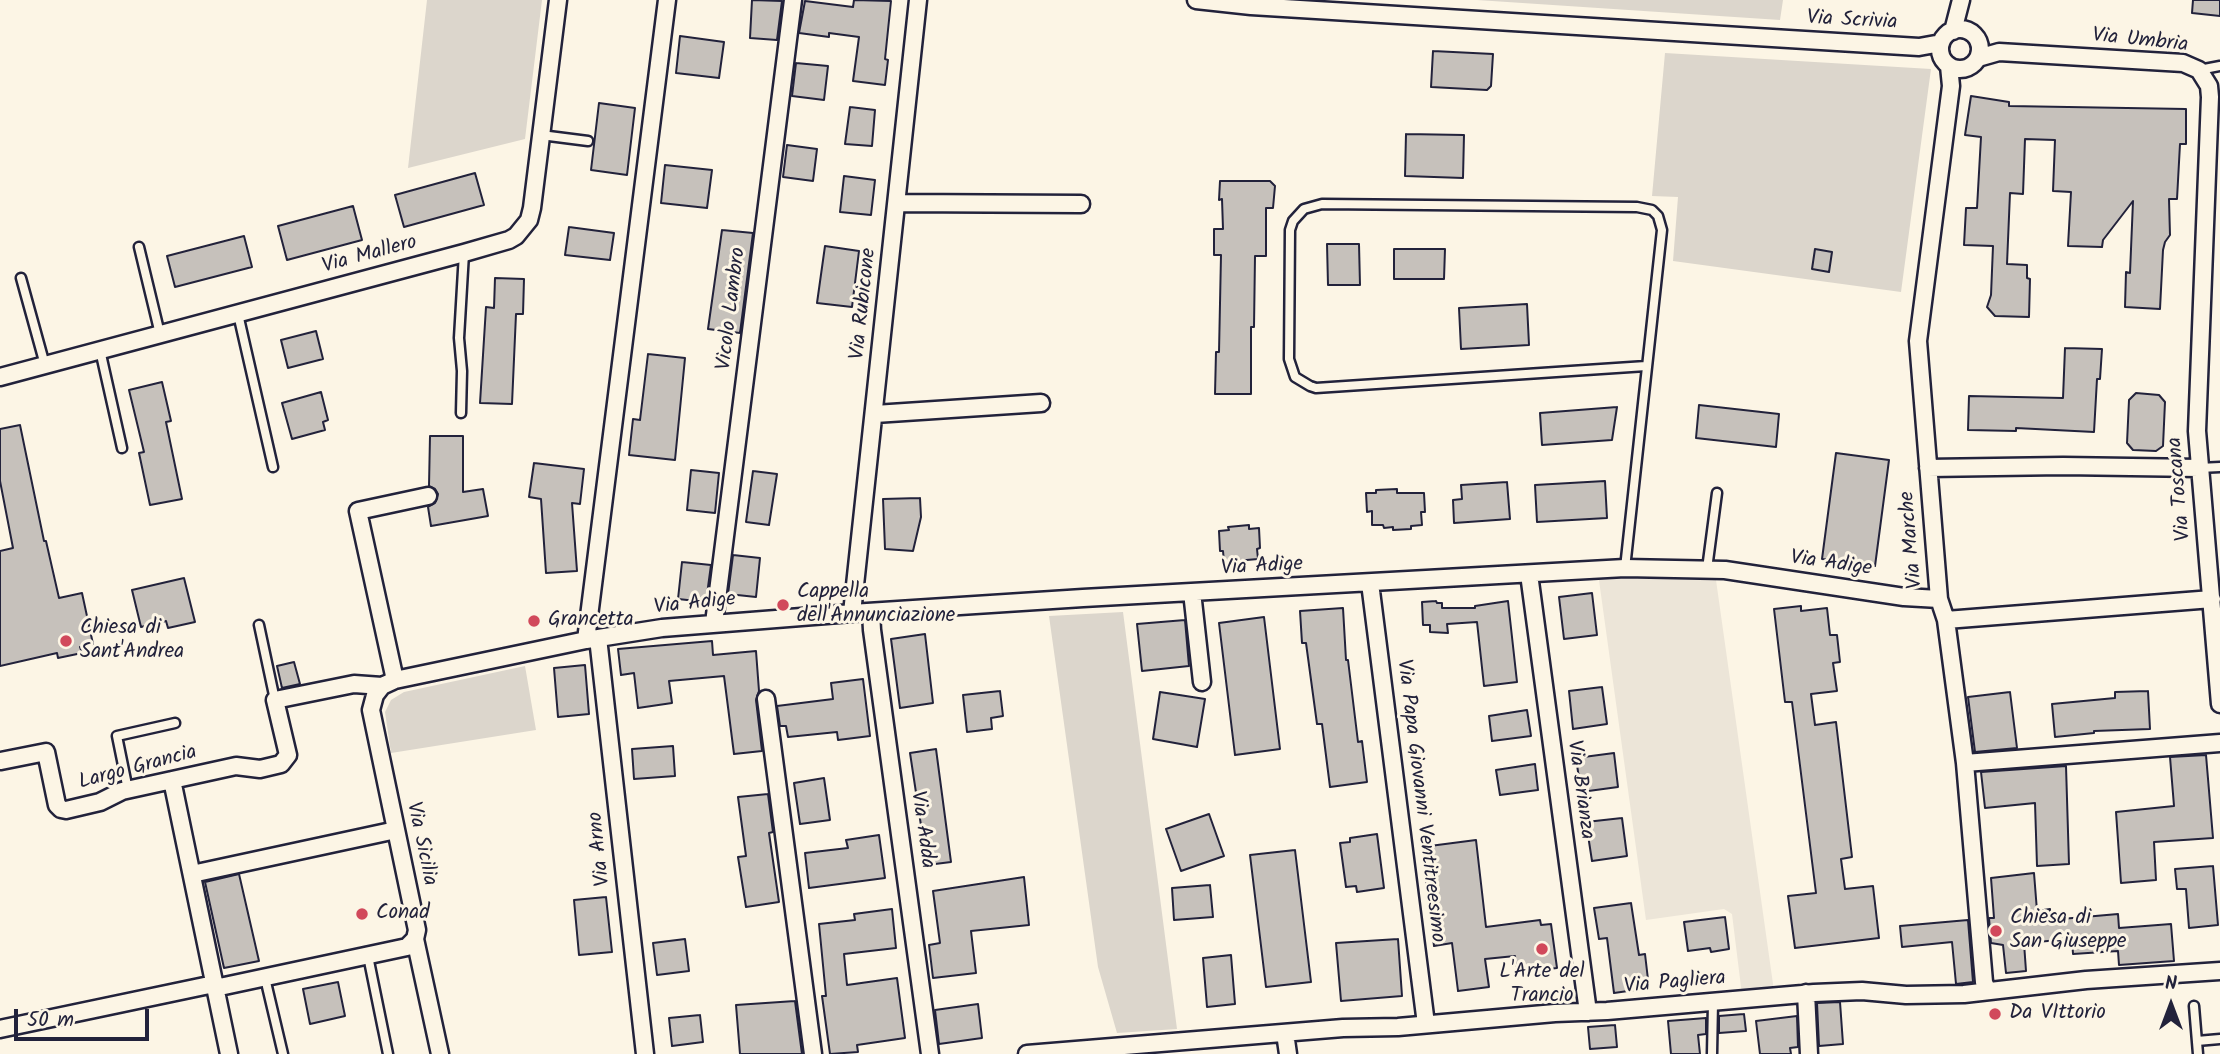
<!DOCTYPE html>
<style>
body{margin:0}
#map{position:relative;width:2220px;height:1054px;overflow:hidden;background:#fcf5e5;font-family:Kalam,sans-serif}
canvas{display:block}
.north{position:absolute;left:2136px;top:970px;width:70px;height:70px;-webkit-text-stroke:5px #fcf5e5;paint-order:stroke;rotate:0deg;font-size:19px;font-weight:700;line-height:28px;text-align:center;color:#22223b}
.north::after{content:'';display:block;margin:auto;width:24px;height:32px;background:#22223b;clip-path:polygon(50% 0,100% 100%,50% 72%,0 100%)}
.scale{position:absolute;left:14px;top:1009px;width:135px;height:32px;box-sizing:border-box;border:4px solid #22223b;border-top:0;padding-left:9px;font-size:21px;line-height:24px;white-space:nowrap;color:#22223b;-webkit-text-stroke:5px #fcf5e5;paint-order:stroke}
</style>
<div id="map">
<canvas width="2220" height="1054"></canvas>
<div class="north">N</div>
<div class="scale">50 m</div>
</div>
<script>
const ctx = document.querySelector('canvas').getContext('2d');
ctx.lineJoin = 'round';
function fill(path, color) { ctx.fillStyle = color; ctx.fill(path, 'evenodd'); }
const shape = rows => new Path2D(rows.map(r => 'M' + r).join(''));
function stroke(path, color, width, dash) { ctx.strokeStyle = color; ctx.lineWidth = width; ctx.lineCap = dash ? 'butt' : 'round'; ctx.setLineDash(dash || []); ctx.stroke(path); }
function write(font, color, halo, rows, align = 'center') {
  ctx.font = font + ' Kalam,sans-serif'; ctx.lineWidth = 6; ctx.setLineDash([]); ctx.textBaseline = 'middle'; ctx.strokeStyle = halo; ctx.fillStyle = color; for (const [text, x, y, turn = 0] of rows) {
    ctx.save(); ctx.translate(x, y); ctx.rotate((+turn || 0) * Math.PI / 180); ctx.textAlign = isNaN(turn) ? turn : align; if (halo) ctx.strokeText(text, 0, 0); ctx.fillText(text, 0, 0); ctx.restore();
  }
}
fill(shape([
 [1598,573,1715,573,1774,991,1742,995,1732,914,1724,909,1646,920]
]), '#ece5d8');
fill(shape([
 [427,0,542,0,525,139,408,168],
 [1477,0,1783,0,1780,20],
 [1665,53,1931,69,1901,292,1673,261,1678,197,1652,196],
 [1123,612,1177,1029,1117,1033,1098,967,1049,616],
 [525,666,536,730,391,753,385,712,391,700,404,692]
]), '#dcd6cc');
const building = shape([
 [752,0,782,1,777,40,750,38,752,0],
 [854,0,891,1,885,59,888,60,885,85,853,81,859,37,829,33,829,37,799,33,805,1,853,7,854,0],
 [2193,0,2220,0,2220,16,2192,13,2193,0],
 [680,36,724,42,719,78,676,73,680,36],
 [1433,51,1493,54,1491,86,1487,90,1431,87,1433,51],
 [796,63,828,66,824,100,792,96,796,63],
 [1971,96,2009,102,2009,106,2186,109,2186,144,2180,144,2177,199,2169,199,2170,235,2165,242,2163,250,2160,309,2125,307,2126,272,2130,273,2133,201,2103,240,2102,247,2068,246,2071,192,2053,191,2055,140,2025,139,2023,194,2010,193,2007,264,2027,265,2027,278,2030,279,2029,317,1995,316,1987,307,1991,295,1993,246,1964,245,1966,208,1977,208,1981,137,1965,135,1971,96],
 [599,103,635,108,627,175,591,170,599,103],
 [850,107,875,110,872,146,845,144,850,107],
 [1406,134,1464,135,1463,178,1405,176,1406,134],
 [787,145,817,149,813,181,783,177,787,145],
 [665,165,712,170,707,208,661,203,665,165],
 [475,173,484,205,404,227,395,195,475,173],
 [844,176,875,180,871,215,840,212,844,176],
 [1220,181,1270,181,1275,186,1273,208,1266,208,1266,256,1255,256,1254,327,1251,327,1251,394,1215,394,1216,352,1219,352,1221,255,1214,255,1214,229,1223,229,1222,199,1219,200,1220,181],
 [353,206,362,240,287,260,278,226,353,206],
 [569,227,614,233,610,260,565,255,569,227],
 [722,230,753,233,740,333,708,329,722,230],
 [244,236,252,267,175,287,167,256,244,236],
 [1327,244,1359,244,1360,285,1328,285,1327,244],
 [825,246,859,251,852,307,817,303,825,246],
 [1394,249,1445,249,1444,279,1394,279,1394,249],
 [1815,249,1832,252,1829,272,1812,269,1815,249],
 [495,278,524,279,523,314,516,314,512,404,480,403,486,307,494,308,495,278],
 [1527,304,1529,345,1461,349,1459,308,1527,304],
 [316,331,323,359,288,368,281,340,316,331],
 [2065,348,2102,349,2100,379,2097,379,2094,432,2016,428,2016,431,1968,430,1969,396,2063,398,2065,348],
 [648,354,685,358,675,460,629,455,633,419,640,420,648,354],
 [162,382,171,421,166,422,182,499,150,505,139,453,144,452,129,390,162,382],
 [321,392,328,420,323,422,325,430,292,439,282,403,321,392],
 [2136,393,2159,395,2165,402,2163,446,2156,451,2133,450,2127,443,2129,400,2136,393],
 [1699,405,1779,414,1776,447,1696,438,1699,405],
 [1617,407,1612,440,1542,445,1540,413,1617,407],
 [20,425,44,541,46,541,59,598,82,593,93,644,80,647,82,653,58,658,57,653,0,666,0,551,13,548,0,481,0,429,20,425],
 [430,436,463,436,463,492,483,489,488,516,431,526,428,507,435,503,438,494,435,489,429,486,430,436],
 [1836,453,1889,460,1875,566,1822,559,1836,453],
 [534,463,584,469,580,504,572,503,577,571,546,573,541,499,529,497,534,463],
 [691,470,719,473,715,513,687,510,691,470],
 [753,471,777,474,769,525,746,522,753,471],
 [1605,481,1607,518,1537,522,1535,485,1605,481],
 [1507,482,1510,519,1454,523,1453,500,1462,499,1461,485,1507,482],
 [1397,489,1397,493,1424,493,1425,512,1421,512,1422,525,1411,526,1411,529,1393,530,1393,527,1384,528,1383,525,1372,525,1372,511,1367,512,1366,493,1376,493,1376,490,1397,489],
 [920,498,921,517,913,551,885,549,883,499,920,498],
 [1249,525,1249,529,1259,528,1260,548,1257,549,1258,559,1224,562,1223,551,1220,551,1219,531,1229,530,1228,527,1249,525],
 [733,555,760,558,756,597,728,594,733,555],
 [682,562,711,565,706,602,678,599,682,562],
 [184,578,195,622,168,628,166,621,141,627,132,590,184,578],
 [1592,593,1597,635,1564,639,1559,597,1592,593],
 [1436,601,1437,603,1442,603,1442,608,1475,608,1475,606,1508,601,1517,682,1484,686,1477,622,1447,624,1448,633,1430,632,1430,625,1423,625,1422,602,1436,601],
 [1801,606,1801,611,1827,608,1830,635,1837,635,1840,662,1833,663,1837,691,1811,694,1815,725,1836,722,1852,857,1841,859,1845,889,1873,886,1879,938,1795,948,1788,896,1816,893,1792,702,1785,702,1774,609,1801,606],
 [1343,608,1346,660,1348,660,1358,742,1362,741,1367,782,1330,787,1322,724,1317,724,1306,643,1302,643,1300,611,1343,608],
 [1264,617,1280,749,1235,755,1219,623,1264,617],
 [1185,620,1189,666,1142,671,1137,624,1185,620],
 [925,634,933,703,900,708,891,639,925,634],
 [712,641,713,655,756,651,759,691,756,700,762,751,734,754,724,676,669,681,672,703,638,708,634,673,621,675,618,649,712,641],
 [294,662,300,684,282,688,277,666,294,662],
 [585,665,589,714,558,717,554,668,585,665],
 [863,679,870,736,838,740,837,732,788,737,786,726,780,726,777,706,833,699,831,683,863,679],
 [1602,687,1607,724,1573,729,1569,691,1602,687],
 [1000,691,1003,716,991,718,992,729,967,732,963,695,1000,691],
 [2148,691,2150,729,2094,731,2094,733,2055,737,2052,704,2115,698,2115,692,2148,691],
 [1160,692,1205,699,1197,747,1153,739,1160,692],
 [2010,692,2017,748,1975,752,1968,697,2010,692],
 [1527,710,1531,736,1492,741,1489,716,1527,710],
 [673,746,675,776,634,779,632,749,673,746],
 [936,749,951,862,927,865,910,753,936,749],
 [1614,753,1618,787,1581,792,1576,758,1614,753],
 [2206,755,2213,838,2154,842,2156,880,2121,883,2116,812,2174,806,2170,757,2206,755],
 [1535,764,1538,790,1500,795,1496,770,1535,764],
 [2066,766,2069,864,2037,866,2035,803,1985,808,1981,772,2066,766],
 [824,778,830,820,800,824,794,783,824,778],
 [768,794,773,832,769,833,779,902,746,907,738,857,746,856,738,797,768,794],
 [1209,814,1224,856,1181,871,1166,829,1209,814],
 [1622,818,1627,856,1592,861,1586,822,1622,818],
 [1377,834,1384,888,1357,892,1356,886,1346,887,1340,843,1350,842,1350,838,1377,834],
 [879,835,885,878,809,888,805,853,848,848,846,840,879,835],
 [1476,840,1486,927,1540,920,1541,925,1551,924,1557,968,1517,973,1515,956,1485,959,1489,987,1458,991,1452,943,1434,946,1422,847,1476,840],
 [1295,850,1311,982,1266,987,1250,855,1295,850],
 [2213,866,2218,925,2189,928,2186,889,2177,889,2175,869,2213,866],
 [2034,873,2037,911,2050,909,2050,920,2118,914,2119,928,2171,924,2174,961,2119,965,2118,951,2073,954,2072,939,2024,943,2026,971,2006,973,2003,945,1991,943,1989,918,1994,918,1991,878,2034,873],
 [239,874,259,961,224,968,205,882,239,874],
 [1024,877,1029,925,971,931,976,973,933,978,929,945,940,943,933,891,1024,877],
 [1210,885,1213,917,1174,920,1172,888,1210,885],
 [606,897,612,952,579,955,574,900,606,897],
 [1631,903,1639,955,1645,954,1649,988,1614,993,1607,938,1599,939,1594,908,1631,903],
 [892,909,896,948,844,954,847,985,897,978,905,1038,857,1045,858,1052,830,1054,822,996,826,996,819,924,855,920,854,914,892,909],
 [1725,917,1729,949,1711,952,1710,948,1688,951,1684,922,1725,917],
 [1968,920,1973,982,1956,984,1952,942,1902,947,1900,926,1968,920],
 [685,939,689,971,657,975,653,943,685,939],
 [1398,939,1402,996,1341,1001,1336,943,1398,939],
 [1231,955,1235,1004,1207,1007,1203,958,1231,955],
 [338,982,345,1016,310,1024,303,989,338,982],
 [795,1001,802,1054,740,1054,736,1005,795,1001],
 [1840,1002,1843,1044,1819,1046,1817,1003,1840,1002],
 [978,1004,982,1038,939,1044,935,1010,978,1004],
 [1744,1014,1746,1031,1719,1033,1719,1016,1744,1014],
 [700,1015,703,1042,672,1046,669,1018,700,1015],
 [1797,1016,1798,1047,1790,1048,1791,1054,1760,1054,1756,1021,1797,1016],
 [1706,1018,1706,1034,1698,1035,1700,1054,1671,1054,1668,1021,1706,1018],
 [1615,1025,1617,1047,1590,1049,1588,1027,1615,1025]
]);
fill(building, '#c6c1bb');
stroke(building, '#22223b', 2);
const service = shape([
 [2199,70,2220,66],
 [541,135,588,141],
 [139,247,160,334],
 [21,278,45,365],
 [238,314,273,467],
 [100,350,122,448],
 [461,413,462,371,459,338,464,253],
 [2199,468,2220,467],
 [1625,568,1662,230,1658,216,1652,210,1637,207,1322,204,1304,209,1293,221,1290,230,1289,359,1295,377,1310,386,1316,388,1646,366],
 [1707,569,1717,493],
 [259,625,275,700],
 [128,790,117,736,175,723],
 [368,956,388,1054],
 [265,978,283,1054],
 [2194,1006,2198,1054],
 [2197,1041,2220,1039],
 [1712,1054,1713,1002]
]);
const minor = shape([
 [1196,0,1251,6,1919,47,1941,43],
 '1940 49a20 20 0 1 1 40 0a20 20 0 1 1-40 0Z',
 [1953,31,1961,0],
 [1978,58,1999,52,2183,63,2199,70,2209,86,2210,97,2197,431,2220,704],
 [1949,66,1951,86,1918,341,1939,599,1946,620,1965,763,1984,982,1987,990],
 [897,203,1081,204],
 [0,377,464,253,509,240,516,236,529,220,532,208,558,0],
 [875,414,1041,403],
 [1928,468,2063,466,2199,468],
 [1529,574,1588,1012],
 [1370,583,1426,1024],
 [1192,592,1202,682],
 [871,612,872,630,930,1054],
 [852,613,918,0],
 [1946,620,2212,599],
 [714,623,793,0],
 [598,638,645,1054],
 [586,640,667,0],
 [395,680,358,511,428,496],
 [766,699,813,1054],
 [1,761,46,752,57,805,61,809,66,810,100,802,122,791,236,766,260,769,281,764,288,755,275,700,354,684,382,686],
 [1965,763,2220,743],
 [172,780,229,1054],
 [192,874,396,830],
 [215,988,407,947,415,939],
 [1806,993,1809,1054],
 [0,1029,214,984],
 [1285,1033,1288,1054],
 [440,1054,415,939,417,930,371,710,375,695,382,686,395,680,586,640,662,628,852,613,1083,598,1625,568,1725,570,1904,597,1939,599],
 [1027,1054,1343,1028,1398,1027,1555,1013,1607,1011,1814,993,1862,991,1906,995,1964,994,2086,980,2220,971]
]);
stroke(service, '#22223b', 13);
stroke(minor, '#22223b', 21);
stroke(service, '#fcf5e5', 8);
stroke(minor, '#fcf5e5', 16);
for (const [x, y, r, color] of [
 [783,605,7,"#d1495b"],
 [534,621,7,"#d1495b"],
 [66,641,7,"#d1495b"],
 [362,914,7,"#d1495b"],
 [1996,931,7,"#d1495b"],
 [1542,949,7,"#d1495b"],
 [1995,1014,7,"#d1495b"]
]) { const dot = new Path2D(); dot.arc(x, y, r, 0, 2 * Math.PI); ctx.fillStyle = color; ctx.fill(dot); stroke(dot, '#fcf5e5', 2.5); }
write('21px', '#22223b', '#fcf5e5', [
 ["Via Scrivia",1852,22,3],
 ["Via Umbria",2140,42,6],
 ["Via Mallero",370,256,-15],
 ["Via Rubicone",865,304,-84],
 ["Vicolo Lambro",733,309,-83],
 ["Via Toscana",2181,489,-95],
 ["Via Marche",1913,540,-95],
 ["Via Adige",1831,565,8],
 ["Via Adige",1262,568,-3],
 ["Via Adige",695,605,-6],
 ["Largo Grancia",138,769,-15],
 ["Via Brianza",1579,790,82],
 ["Via Papa Giovanni Ventitreesimo",1419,801,83],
 ["Via Adda",921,830,82],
 ["Via Sicilia",420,844,78],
 ["Via Arno",601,849,-96],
 ["Via Pagliera",1675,984,-5]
]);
write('21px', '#22223b', '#fcf5e5', [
 ["Cappella",797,593],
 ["dell'Annunciazione",797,617],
 ["Grancetta",548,621],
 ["Chiesa di",80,629],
 ["Sant'Andrea",80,653],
 ["Conad",376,914],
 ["Chiesa di",2010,919],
 ["San Giuseppe",2010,943],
 ["L'Arte del",1542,973,"center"],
 ["Trancio",1542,997,"center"],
 ["Da VIttorio",2009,1014]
], 'left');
</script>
